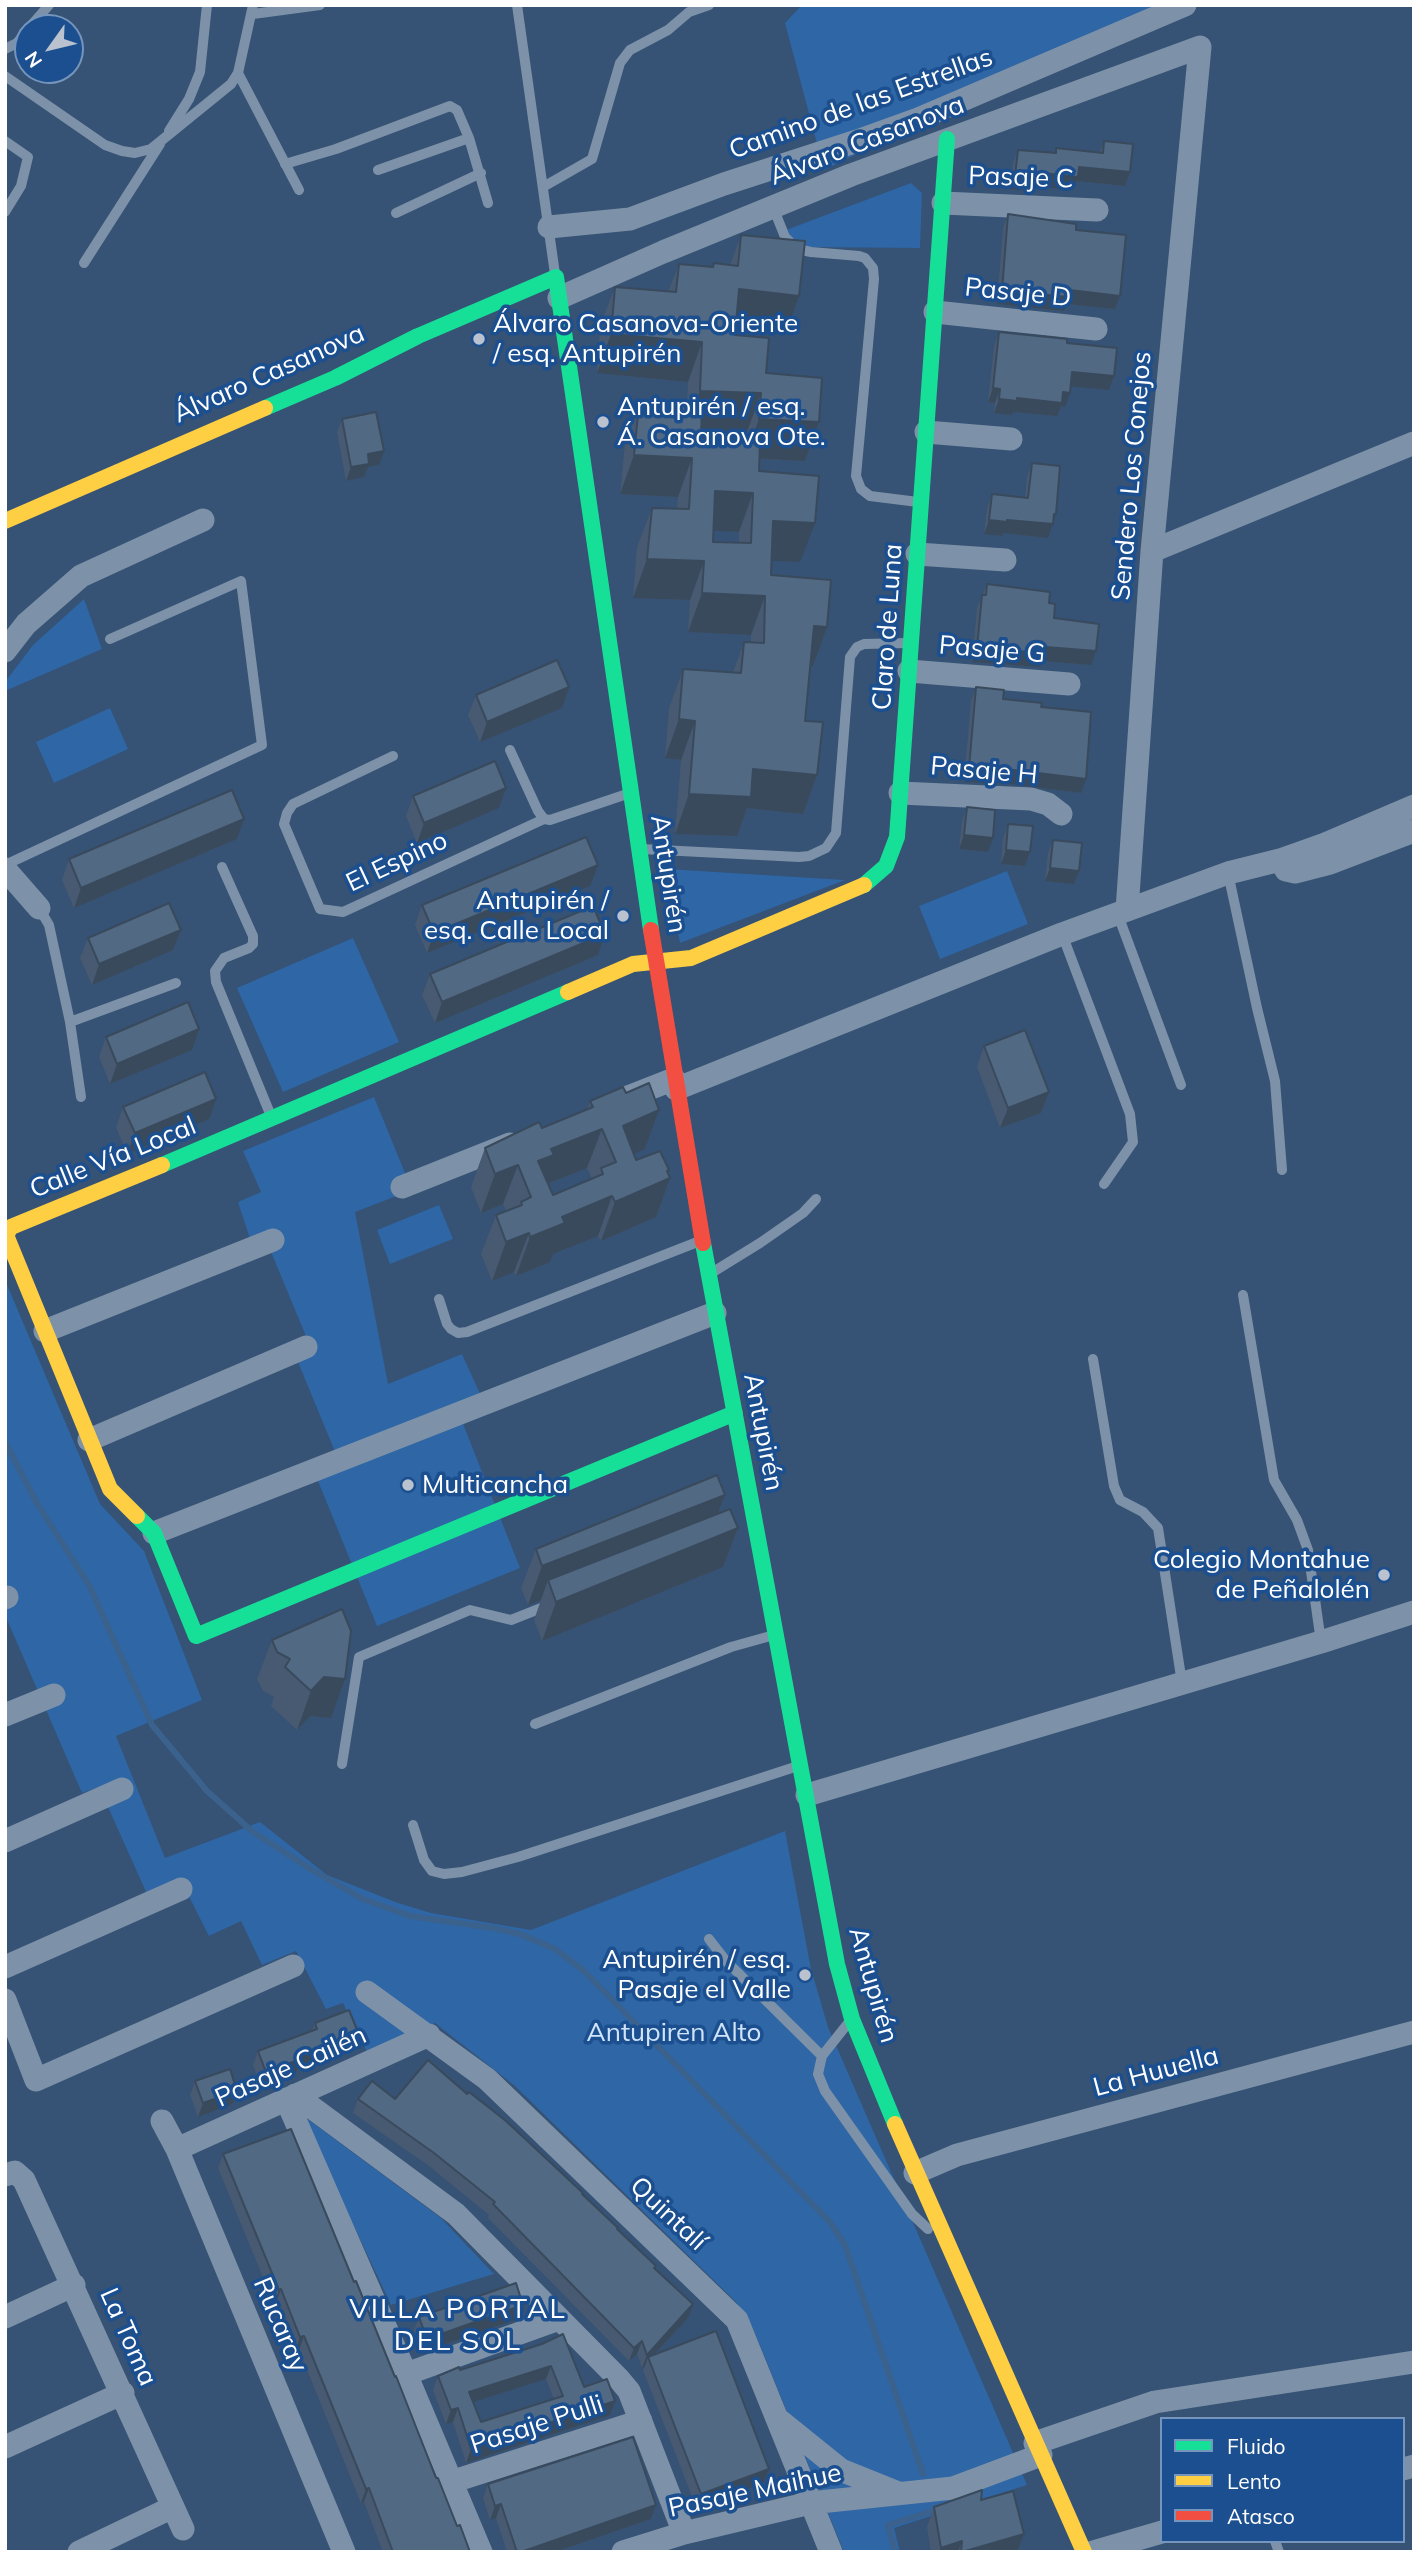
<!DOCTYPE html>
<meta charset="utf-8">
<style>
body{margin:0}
#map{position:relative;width:1419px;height:2557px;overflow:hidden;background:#365274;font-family:Mulish,sans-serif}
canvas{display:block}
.frame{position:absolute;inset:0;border:7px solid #fff;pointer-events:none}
.legend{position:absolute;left:1160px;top:2417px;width:245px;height:126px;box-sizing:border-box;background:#1b4f8f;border:2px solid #7695bc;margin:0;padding:9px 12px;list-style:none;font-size:21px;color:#fff}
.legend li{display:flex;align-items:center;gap:14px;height:35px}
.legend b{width:35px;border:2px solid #7695bc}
.north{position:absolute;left:14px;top:14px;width:70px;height:70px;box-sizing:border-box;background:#1b4f8f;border:2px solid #7695bc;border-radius:50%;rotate:236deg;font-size:19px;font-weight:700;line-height:28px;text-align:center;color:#fff}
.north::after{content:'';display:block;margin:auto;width:24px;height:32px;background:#b9c2ce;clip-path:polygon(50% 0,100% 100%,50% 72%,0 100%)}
</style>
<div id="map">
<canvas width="1419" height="2557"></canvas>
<div class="frame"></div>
<ul class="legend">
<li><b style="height:9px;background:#16e098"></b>Fluido</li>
<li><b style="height:9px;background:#ffcf43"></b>Lento</li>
<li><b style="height:9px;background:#f24e42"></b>Atasco</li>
</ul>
<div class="north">N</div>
</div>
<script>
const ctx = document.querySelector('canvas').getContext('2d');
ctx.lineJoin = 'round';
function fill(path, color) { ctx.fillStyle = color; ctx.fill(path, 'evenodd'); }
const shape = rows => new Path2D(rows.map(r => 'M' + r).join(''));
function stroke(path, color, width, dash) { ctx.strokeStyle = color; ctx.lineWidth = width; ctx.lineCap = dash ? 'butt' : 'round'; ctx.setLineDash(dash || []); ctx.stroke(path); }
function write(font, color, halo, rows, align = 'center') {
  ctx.font = font + ' Mulish,sans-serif'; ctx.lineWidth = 7; ctx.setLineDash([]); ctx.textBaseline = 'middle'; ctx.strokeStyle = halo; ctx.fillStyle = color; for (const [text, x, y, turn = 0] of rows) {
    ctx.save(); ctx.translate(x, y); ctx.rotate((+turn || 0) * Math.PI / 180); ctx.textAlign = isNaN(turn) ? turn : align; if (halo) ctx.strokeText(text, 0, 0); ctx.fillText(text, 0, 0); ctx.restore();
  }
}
fill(shape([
 [802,5,1161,5,824,170,785,23],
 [911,183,922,193,920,248,800,247,789,239,786,230],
 [84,599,102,649,5,691,5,682,33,645],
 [110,708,128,749,54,783,36,742],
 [667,869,845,880,680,943],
 [1007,871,1028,924,940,959,919,906],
 [353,938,399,1042,283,1092,237,988],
 [374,1097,412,1190,355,1212,388,1384,462,1354,481,1396,456,1406,520,1568,377,1626,316,1476,340,1464,298,1362,313,1353,264,1235,250,1239,238,1202,261,1192,243,1151],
 [439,1205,453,1239,390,1264,377,1230],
 [5,1280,100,1504,144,1551,202,1700,116,1736,165,1858,260,1822,327,1875,398,1903,431,1913,531,1930,785,1831,811,1969,828,2027,1027,2485,894,2528,900,2552,844,2552,752,2326,736,2302,515,2086,435,2023,367,2052,343,2003,326,2009,296,1951,262,1965,241,1921,209,1936,180,1879,147,1894,99,1787,82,1793,5,1615],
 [301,2114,441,2218,494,2274,391,2305]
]), '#2f66a5');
stroke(shape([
 [5,1442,38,1505,89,1585,152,1725,207,1791,253,1832,312,1870,363,1899,410,1916,493,1928,520,1934,555,1949,583,1970,830,2222,845,2245,923,2474],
 [895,2552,888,2525,936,2510,935,2508]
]), '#3b618d', 6);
stroke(shape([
 [517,5,555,274],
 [253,14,320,5],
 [29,28,49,5],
 [5,49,17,43,28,30],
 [238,73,299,190],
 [5,76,105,145,122,151,135,153,151,149,231,84,238,73,253,5],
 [169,131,189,99,200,72,207,5],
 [5,141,28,157,21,186,5,212],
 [285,164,336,149,450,106,457,110,469,138,488,203],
 [378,170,469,138],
 [543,187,592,159,620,63,630,50,668,30,689,12,709,5],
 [773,207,785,237,797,249,811,252,859,256,865,258,873,268,874,279,856,476,861,489,870,496,918,502],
 [396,213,481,173],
 [84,263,160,144],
 [510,750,538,811,544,819,550,820,627,794],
 [393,756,293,804,287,813,284,824,320,909,343,912,544,819],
 [641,849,799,857,809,856,826,848,836,833,850,657,857,647,864,644,908,643],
 [5,865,262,745,241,581,110,639],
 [222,867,253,936,253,944,249,948,224,958,215,971,216,982,271,1116],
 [1228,873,1257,1008,1275,1081,1282,1170],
 [39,908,49,925,70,1022,81,1097],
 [1118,915,1181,1085],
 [1062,934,1130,1114,1133,1142,1104,1184],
 [70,1022,176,983],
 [713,1272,760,1243,803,1213,816,1199],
 [1243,1295,1274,1480,1297,1520,1308,1550,1321,1642],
 [439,1299,447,1324,451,1329,458,1333,467,1332,700,1241],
 [1093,1359,1114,1486,1120,1500,1143,1512,1158,1528,1182,1683],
 [535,1724,731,1647,774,1635],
 [342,1764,359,1657,470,1610,511,1620,549,1605],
 [413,1825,424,1860,432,1871,444,1874,462,1872,518,1857,798,1766],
 [709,1939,726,1961,822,2056],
 [849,2022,822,2056,818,2074,825,2091,912,2214,928,2229],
 [1275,2541,1279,2552]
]), '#7d92a8', 10);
stroke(shape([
 [943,203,1097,210],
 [549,227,630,219,724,184,857,141,918,119,1185,5],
 [559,298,663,252,851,175,1200,47,1152,551,1127,910],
 [935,312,1096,329],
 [926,432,1011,439],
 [1152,551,1414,443],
 [917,554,1005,560],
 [5,651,26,624,81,576,203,520],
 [909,671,1069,684],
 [900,793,1031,799,1048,804,1061,814],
 [1280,860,1286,870,1295,872,1330,863,1414,831],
 [5,869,39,908],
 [676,1089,1062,934,1228,873,1280,860,1325,844,1414,806],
 [623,1099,674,1079],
 [402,1187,510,1144],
 [45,1331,273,1240],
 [89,1440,306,1347],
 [154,1533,715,1313],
 [5,1598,7,1597],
 [5,1715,54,1695],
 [807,1795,1321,1642,1414,1612],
 [5,1841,122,1789],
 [5,1967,181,1889],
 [367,1992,487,2079,737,2320,831,2552],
 [5,2000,36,2080,293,1966],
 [295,2095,456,2214,619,2379,629,2391,684,2533],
 [286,2099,406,2374,481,2552],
 [162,2121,177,2149,344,2552],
 [177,2149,429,2035],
 [915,2173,957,2155,1414,2032],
 [5,2175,15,2172,24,2180,183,2529],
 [5,2317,74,2285],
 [406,2374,559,2319],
 [779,2420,841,2470,898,2493],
 [1035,2443,1155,2402,1414,2362],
 [5,2447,123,2393],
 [1403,2469,1414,2466],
 [451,2482,641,2421],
 [79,2552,173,2507],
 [623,2552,684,2533,810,2503,953,2488,1041,2455],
 [1093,2552,1162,2532]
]), '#7d92a8', 23);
stroke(shape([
 [265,408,335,378,418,336,556,277,651,930],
 [864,885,886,866,897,837,947,139],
 [162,1165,568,992],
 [703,1243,837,1964,852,2019,895,2124],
 [137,1516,154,1533,196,1636,735,1413]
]), '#16e098', 16);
stroke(shape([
 [5,521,265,408],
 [568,992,633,964,691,958,864,885],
 [137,1516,110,1489,6,1235,11,1227,162,1165],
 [895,2124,1084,2552]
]), '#ffcf43', 16);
stroke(shape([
 [651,930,703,1243]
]), '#f24e42', 16);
fill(shape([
 [1104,141,1130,172,1125,186,1077,181,1073,190,1030,186,1028,191,1010,189,1013,163,1018,150,1054,153,1056,148,1100,152],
 [1008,214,1076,230,1120,296,1115,309,1067,304,1064,311,997,304,1003,228],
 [741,235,799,296,785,335,735,330,735,335,766,373,819,422,805,461,759,459,759,471,800,562,772,560,771,575,827,627,813,666,810,666,805,721,817,775,803,814,747,808,737,836,675,834,681,760,665,758,669,708,683,669,733,672,744,642,751,643,751,635,688,632,690,600,633,598,637,547,652,508,677,509,678,497,620,494,625,443,639,404,687,406,688,382,597,373,600,326,615,287,668,292,679,264,712,267,714,263,730,265],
 [701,430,747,432,746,440,701,438],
 [714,530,739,532,739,543,713,542],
 [999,332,1067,343,1114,376,1109,390,1070,386,1065,407,1061,406,1057,416,1013,412,1012,415,994,413,995,403,988,402,994,346],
 [342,419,379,465,368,467,364,477,346,481,337,432],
 [1032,463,1053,521,1048,538,1003,533,1002,536,984,534,987,508,992,494,1025,498,1027,477],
 [987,584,1049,603,1054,618,1091,665,1043,661,1040,667,972,662,977,608],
 [976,687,1003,699,1041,707,1081,793,1009,784,964,782,971,701],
 [476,695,562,708,480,742,468,715],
 [413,796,499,808,417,843,406,816],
 [967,807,988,852,959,849,962,821],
 [244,819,237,839,74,908,62,880,69,859],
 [1008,824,1030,852,1025,866,1001,864,1003,838],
 [1053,840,1079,871,1074,884,1045,881,1048,853],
 [590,886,427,953,415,925,422,905],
 [181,930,173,950,92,985,80,958,88,938],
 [605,934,598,955,435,1023,422,995,430,974],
 [106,1037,192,1050,110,1084,99,1057],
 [984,1046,1049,1092,1041,1113,1000,1128,977,1067],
 [626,1093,659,1110,645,1149,634,1154,636,1160,668,1173,670,1178,656,1217,601,1241,598,1236,553,1254,550,1262,516,1276,514,1272,492,1281,481,1254,496,1215,506,1211,503,1204,481,1213,471,1187,485,1148,542,1128,587,1109,590,1101],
 [587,1168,592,1179,553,1195,548,1184],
 [123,1107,209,1119,127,1154,116,1127],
 [725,1495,718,1514,738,1528,723,1567,542,1641,534,1620,541,1600,528,1605,521,1588,536,1549],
 [342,1609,331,1718,310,1716,297,1730,271,1706,274,1697,263,1691,257,1679,272,1640],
 [315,2023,358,2032,353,2046,298,2067,296,2073,261,2086,253,2065,258,2051,312,2030],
 [195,2081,237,2091,232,2104,198,2117,190,2095],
 [358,2099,395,2099,583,2193,583,2195,618,2228,617,2230,656,2266,655,2269,688,2318,655,2354,769,2469,764,2483,696,2507,643,2370,645,2366,642,2368,637,2354,629,2361,488,2218,489,2215,429,2166,353,2113],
 [223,2154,354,2282,436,2478,457,2526,470,2552,383,2552,364,2502,361,2503,299,2350,295,2351,276,2303,274,2304,218,2168],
 [419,2317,518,2319,422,2352,414,2330],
 [542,2344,610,2415,466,2463,453,2422,446,2424,433,2390,438,2376],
 [546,2379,554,2399,481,2422,473,2402],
 [488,2484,656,2505,651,2519,555,2552,507,2552,496,2518,490,2520,483,2498],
 [981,2500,1024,2534,1017,2552,931,2552,927,2527,934,2507]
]), '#475a72');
fill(shape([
 [1079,167,1130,172,1125,186,1077,181,1073,190,1030,186,1028,191,1010,189,1015,176,1034,172],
 [739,289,799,296,785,335,725,329],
 [1070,290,1120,296,1115,309,1067,304,1064,311,997,304,1002,291],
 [611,334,702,342,688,382,597,373],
 [1072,372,1114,376,1109,390,1067,386],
 [993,388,1000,389,995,403,988,402],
 [700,391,761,393,747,432,685,430],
 [1063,392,1070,393,1065,407,1061,406,1057,416,1013,412,1012,415,994,413,999,399,1017,398],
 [759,419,819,422,805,461,745,458],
 [384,451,379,465,368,467,364,477,346,481,351,467,368,454],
 [634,455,692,458,678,497,620,494],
 [715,491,753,493,739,532,701,530],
 [1054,514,1056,514,1048,538,1003,533,1002,536,984,534,989,520,1007,520],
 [773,521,815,523,800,562,759,560],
 [647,559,704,561,690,600,633,598],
 [702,593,765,596,751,635,688,632],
 [814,626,827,627,813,666,799,665],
 [1046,647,1096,651,1091,665,1043,661,1040,667,972,662,977,648],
 [569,687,562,708,480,742,487,722],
 [679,719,695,721,681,760,665,758],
 [969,768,1014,770,1086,779,1081,793,1009,784,964,782],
 [753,769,817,775,803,814,747,808,737,836,675,834,689,794],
 [506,788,499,808,417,843,424,823],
 [244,819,237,839,74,908,81,888],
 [964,835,993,838,988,852,959,849],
 [1006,850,1030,852,1025,866,1001,864],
 [598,865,590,886,427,953,434,933],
 [1050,868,1079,871,1074,884,1045,881],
 [181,930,173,950,92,985,99,964],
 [605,934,598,955,435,1023,442,1002],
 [199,1029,192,1050,110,1084,117,1064],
 [1049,1092,1041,1113,1000,1128,1008,1108],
 [216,1099,209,1119,127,1154,135,1133],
 [659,1110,645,1149,616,1162,623,1126],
 [602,1129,587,1168,542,1186,538,1161,551,1149],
 [518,1165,503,1204,481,1213,495,1174],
 [669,1170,666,1179,670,1178,656,1217,601,1241,615,1202],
 [612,1196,598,1236,553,1254,550,1262,516,1276,530,1237,562,1217],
 [529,1233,514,1272,492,1281,506,1242],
 [725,1495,710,1534,548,1580,541,1600,528,1605,542,1566],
 [738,1528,723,1567,542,1641,556,1602],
 [324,1677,345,1679,331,1718,310,1716,297,1730,311,1691],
 [358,2032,353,2046,298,2067,296,2073,261,2086,266,2072,299,2055],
 [237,2091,232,2104,198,2117,203,2103],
 [281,2289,276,2303,274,2304,279,2290],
 [693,2304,688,2318,649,2360,648,2357,645,2366,642,2368,647,2355],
 [523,2305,518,2319,422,2352,427,2339],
 [304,2336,299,2350,295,2351,300,2337],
 [642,2341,637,2354,629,2361,634,2348],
 [551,2366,546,2379,464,2405,469,2392],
 [615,2401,610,2415,466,2463,471,2449],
 [458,2408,453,2422,446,2424,451,2410],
 [769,2469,764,2483,696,2507,701,2494],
 [369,2488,364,2502,361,2503,366,2489],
 [501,2504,496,2518,490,2520,495,2506],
 [656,2505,651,2519,555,2552,521,2552],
 [1024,2534,1017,2552,962,2552],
 [962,2541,958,2552,939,2552,941,2548]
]), '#394a5c');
const building = shape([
 [1104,141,1133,144,1130,172,1079,167,1078,177,1034,172,1033,177,1015,176,1018,150,1056,153,1056,148,1103,153,1104,141],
 [1008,214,1076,224,1076,230,1126,235,1120,296,1070,290,1069,297,1002,291,1008,214],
 [741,235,805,241,799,296,739,289,735,335,769,338,766,373,822,378,819,422,759,419,761,393,700,391,702,342,611,334,615,287,676,292,679,264,713,267,714,263,738,266,741,235],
 [999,332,1067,339,1067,343,1117,348,1114,376,1072,372,1070,393,1063,392,1062,403,1017,398,1017,401,999,399,1000,389,993,388,999,332],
 [639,404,702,407,701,438,760,441,759,471,819,476,815,523,773,521,771,575,831,580,827,627,814,626,805,721,823,722,817,775,753,769,751,797,689,794,695,721,679,719,683,669,741,673,744,642,764,643,765,596,702,593,704,561,647,559,652,508,689,509,692,458,634,455,639,404],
 [715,491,753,493,751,543,713,542,715,491],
 [376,412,384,451,368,454,369,464,351,467,342,419,376,412],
 [1032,463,1060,466,1056,514,1054,514,1053,524,1007,520,1007,522,989,520,992,494,1028,498,1032,463],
 [987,584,1050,592,1049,603,1055,604,1054,618,1099,624,1096,651,1046,647,1045,653,977,648,982,595,986,595,987,584],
 [557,660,569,687,487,722,476,695,557,660],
 [976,687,1004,690,1003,699,1042,703,1041,707,1091,712,1086,779,1014,770,969,768,976,687],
 [495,761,506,788,424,823,413,796,495,761],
 [232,790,244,819,81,888,69,859,232,790],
 [967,807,995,810,993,838,964,835,967,807],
 [1008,824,1033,826,1030,852,1006,850,1008,824],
 [586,837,598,865,434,933,422,905,586,837],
 [1053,840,1082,843,1079,871,1050,868,1053,840],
 [169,903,181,930,99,964,88,938,169,903],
 [593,906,605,934,442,1002,430,974,593,906],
 [188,1002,199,1029,117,1064,106,1037,188,1002],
 [1025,1030,1049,1092,1008,1108,984,1046,1025,1030],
 [205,1072,216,1099,135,1133,123,1107,205,1072],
 [649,1083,659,1110,623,1126,636,1160,660,1151,669,1170,667,1171,670,1178,615,1202,612,1196,562,1217,565,1223,530,1237,529,1233,506,1242,496,1215,522,1205,521,1202,531,1197,518,1165,495,1174,485,1148,539,1122,542,1128,593,1107,590,1101,623,1087,626,1093,649,1083],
 [602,1129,616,1162,601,1168,603,1174,553,1195,538,1161,554,1155,551,1149,602,1129],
 [717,1475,725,1495,542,1566,536,1549,717,1475],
 [730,1509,738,1528,556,1602,548,1580,730,1509],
 [342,1609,351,1631,345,1679,324,1677,311,1691,285,1667,290,1659,277,1652,272,1640,342,1609],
 [349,2010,358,2032,299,2055,301,2059,266,2072,258,2051,317,2029,315,2023,349,2010],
 [428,2060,467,2094,469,2092,506,2121,583,2193,582,2194,618,2228,617,2229,656,2266,654,2268,693,2304,647,2355,642,2341,634,2348,493,2204,495,2202,434,2153,358,2099,372,2081,395,2099,428,2060],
 [230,2069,237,2091,203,2103,195,2081,230,2069],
 [291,2129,354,2282,356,2281,395,2377,396,2376,436,2478,438,2478,457,2526,460,2525,470,2552,393,2552,369,2488,366,2489,304,2336,300,2337,281,2289,279,2290,223,2154,291,2129],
 [516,2283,523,2305,427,2339,419,2317,516,2283],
 [716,2331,769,2469,701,2494,648,2357,716,2331],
 [563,2334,584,2387,607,2379,615,2401,471,2449,458,2408,451,2410,438,2376,459,2367,460,2370,542,2344,563,2334],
 [551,2366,563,2396,481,2422,469,2392,551,2366],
 [633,2437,656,2505,521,2552,517,2552,501,2504,495,2506,488,2484,633,2437],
 [982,2490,981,2500,1013,2491,1024,2534,962,2552,961,2552,962,2541,941,2548,934,2507,982,2490]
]);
fill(building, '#526984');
stroke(building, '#394a5c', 2);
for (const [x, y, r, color] of [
 [479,339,7,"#b9c2ce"],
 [603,422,7,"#b9c2ce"],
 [623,916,7,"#b9c2ce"],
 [408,1485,7,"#b9c2ce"],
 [1384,1575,7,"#b9c2ce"],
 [805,1975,7,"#b9c2ce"]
]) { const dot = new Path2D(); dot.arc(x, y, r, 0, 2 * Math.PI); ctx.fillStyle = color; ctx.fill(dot); stroke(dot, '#1b4f8f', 2.5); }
write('26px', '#fff', '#1b4f8f', [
 ["Camino de las Estrellas",861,104,-20],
 ["Álvaro Casanova",867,141,-21],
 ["Pasaje C",1021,178,2],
 ["Pasaje D",1018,293,6],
 ["Álvaro Casanova",269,374,-24],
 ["Sendero Los Conejos",1132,476,-85],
 ["Claro de Luna",888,627,-86],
 ["Pasaje G",992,650,5],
 ["Pasaje H",984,771,5],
 ["El Espino",397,862,-25],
 ["Antupirén",668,874,81],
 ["Calle Vía Local",113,1158,-22],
 ["Antupirén",763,1432,79],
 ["Antupirén",873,1985,74],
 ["Pasaje Cailén",291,2067,-24],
 ["La Huuella",1156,2072,-15],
 ["Quintalí",668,2214,43],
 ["Rucaray",280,2325,67],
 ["La Toma",128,2337,66],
 ["Pasaje Pulli",537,2425,-18],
 ["Pasaje Maihue",755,2491,-12]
]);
write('26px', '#fff', '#1b4f8f', [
 ["Álvaro Casanova-Oriente",493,324],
 ["/ esq. Antupirén",493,354],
 ["Antupirén / esq.",617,407],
 ["Á. Casanova Ote.",617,437],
 ["Antupirén /",609,901,"right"],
 ["esq. Calle Local",609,931,"right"],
 ["Multicancha",422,1485],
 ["Colegio Montahue",1370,1560,"right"],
 ["de Peñalolén",1370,1590,"right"],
 ["Antupirén / esq.",791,1960,"right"],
 ["Pasaje el Valle",791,1990,"right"]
], 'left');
write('26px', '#cfe3fa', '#1b4f8f', [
 ["Antupiren Alto",674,2033]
]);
ctx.letterSpacing = '2px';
write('28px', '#fff', '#1b4f8f', [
 ["VILLA PORTAL",458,2310],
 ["DEL SOL",458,2342]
]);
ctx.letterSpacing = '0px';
</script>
